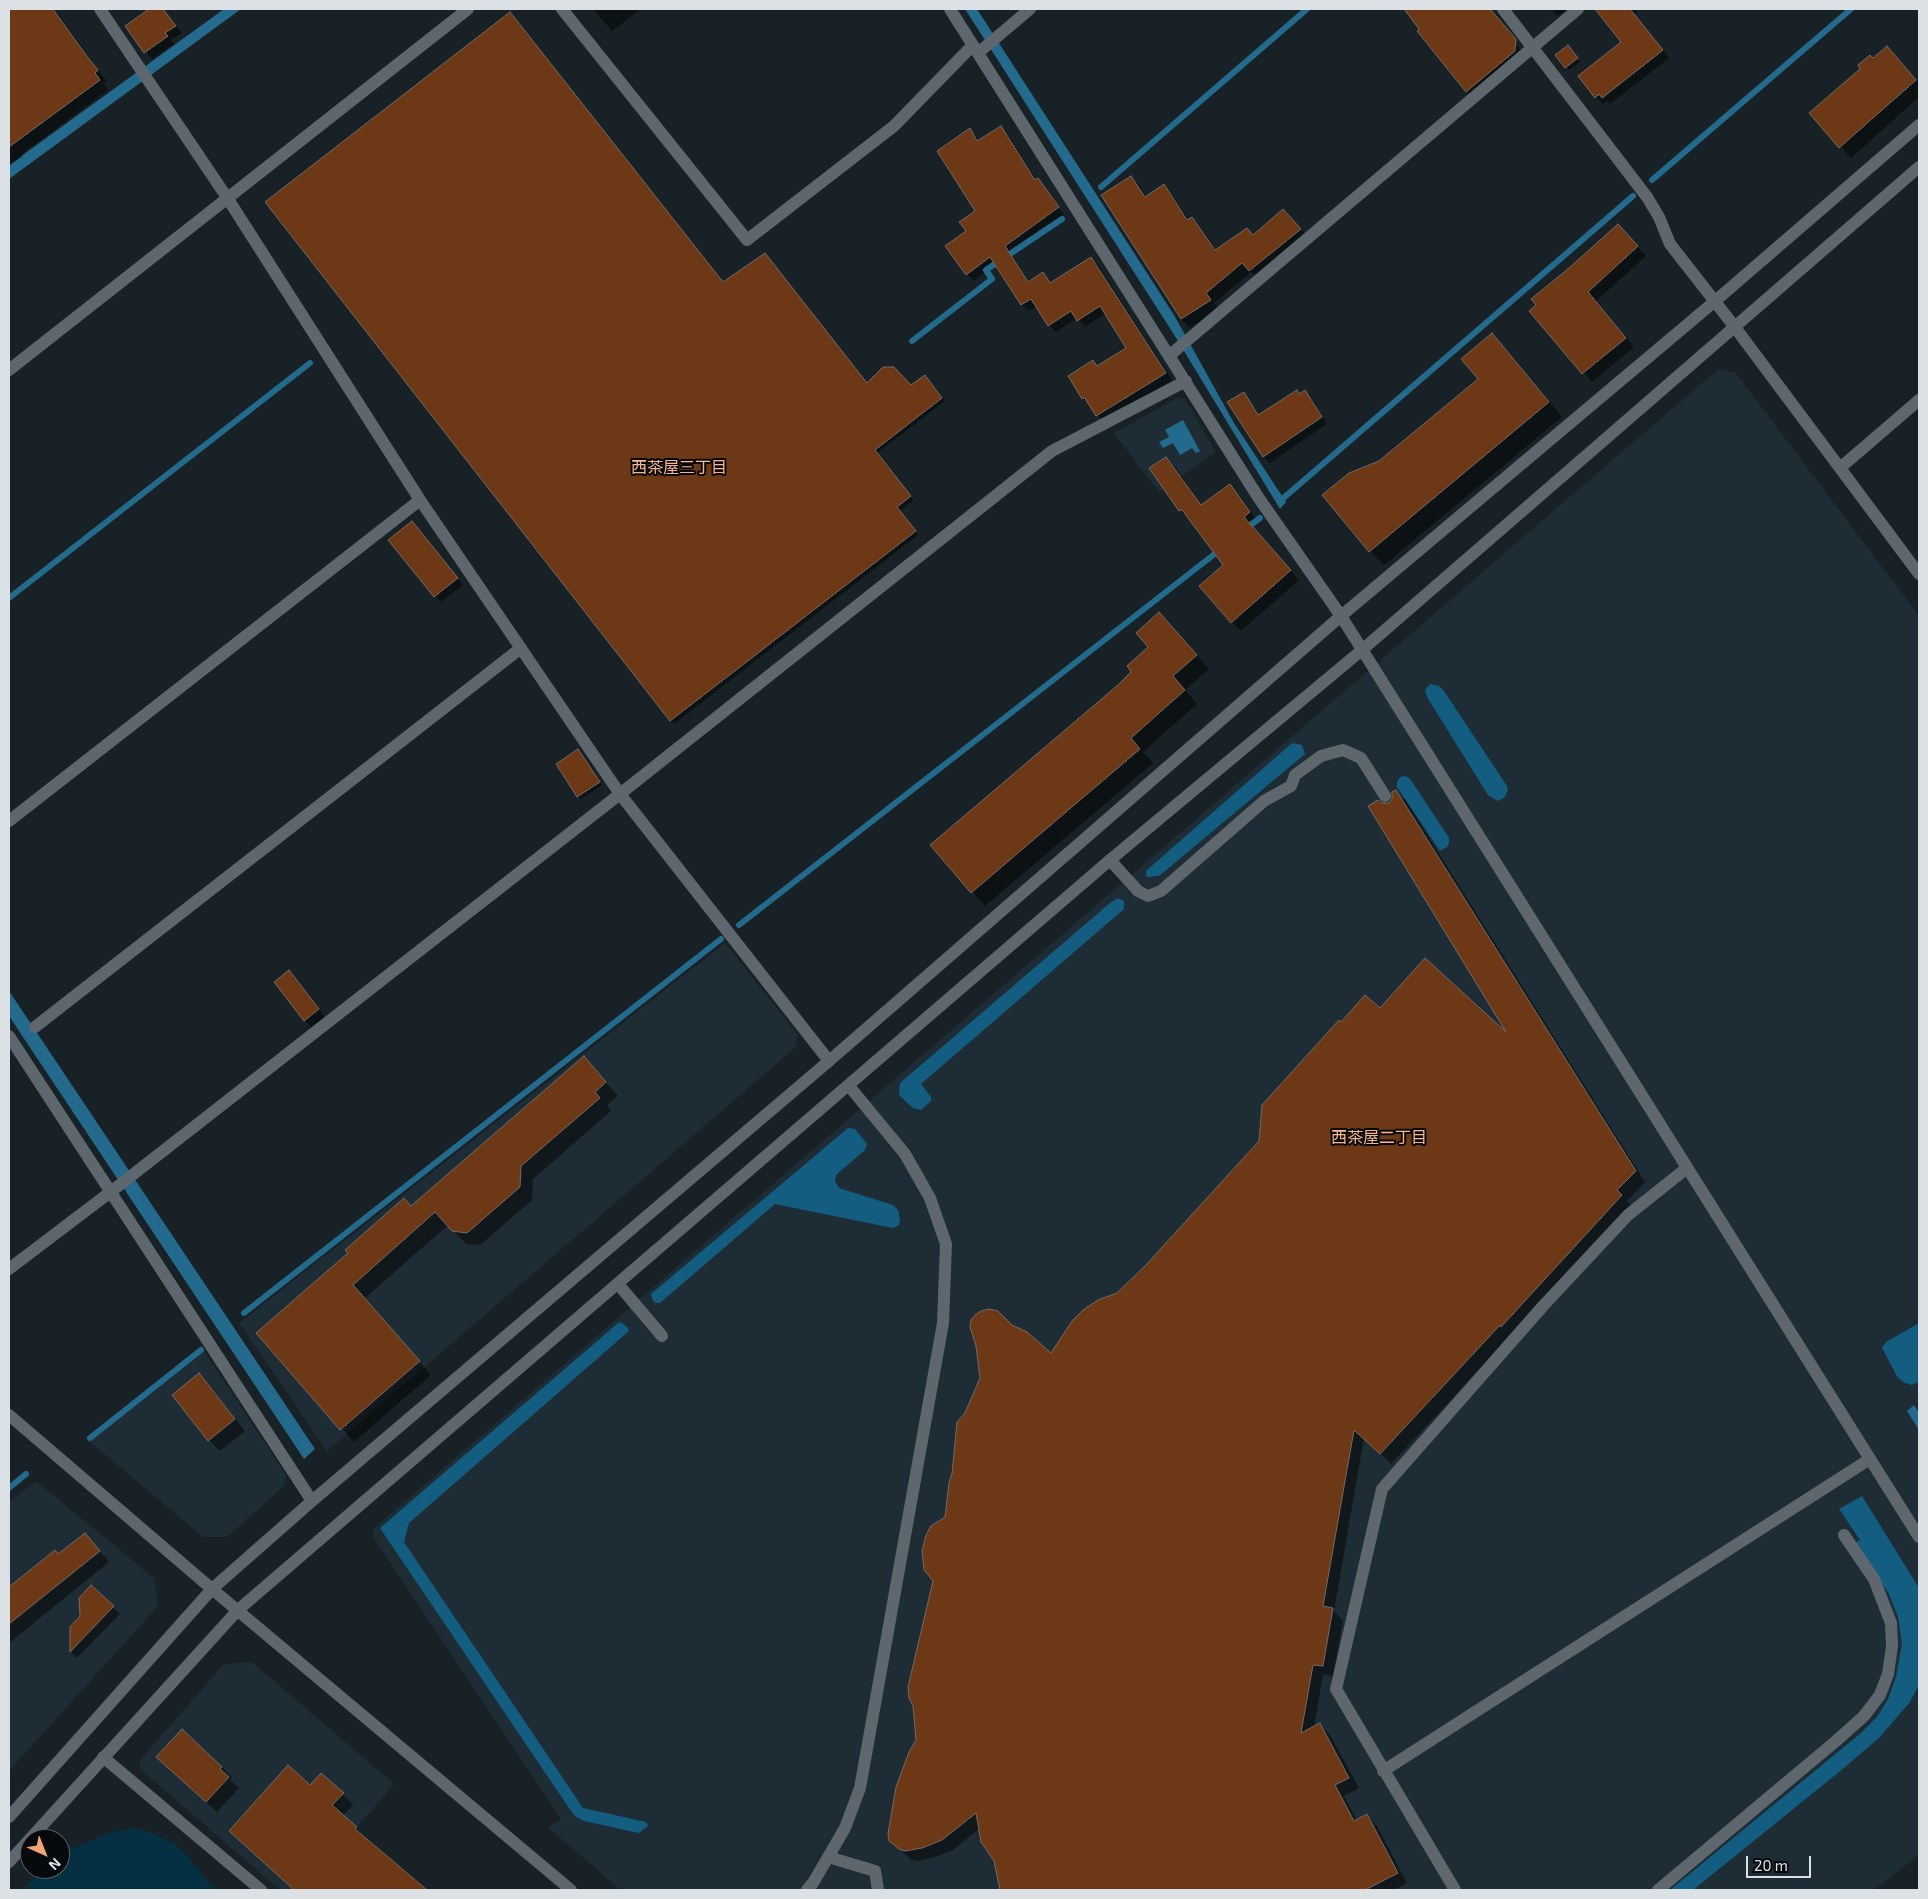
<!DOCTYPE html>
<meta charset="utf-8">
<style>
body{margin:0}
#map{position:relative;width:1928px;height:1899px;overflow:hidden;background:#182125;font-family:"Exo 2",sans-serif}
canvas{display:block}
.frame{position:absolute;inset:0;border:10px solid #dce1e5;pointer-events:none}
.north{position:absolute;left:20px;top:1829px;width:50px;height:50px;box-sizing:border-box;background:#070a0c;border:1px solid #5c6063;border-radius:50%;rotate:136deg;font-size:14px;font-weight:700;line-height:20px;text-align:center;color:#dce1e5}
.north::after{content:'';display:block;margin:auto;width:18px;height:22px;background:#efa377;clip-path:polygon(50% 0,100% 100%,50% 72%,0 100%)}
.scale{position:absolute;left:1746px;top:1856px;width:65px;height:22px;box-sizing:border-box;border:2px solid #dce1e5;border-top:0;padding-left:6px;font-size:15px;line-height:18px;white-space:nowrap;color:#dce1e5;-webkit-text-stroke:4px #070a0c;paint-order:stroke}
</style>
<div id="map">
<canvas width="1928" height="1899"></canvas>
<div class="frame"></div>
<div class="north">N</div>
<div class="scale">20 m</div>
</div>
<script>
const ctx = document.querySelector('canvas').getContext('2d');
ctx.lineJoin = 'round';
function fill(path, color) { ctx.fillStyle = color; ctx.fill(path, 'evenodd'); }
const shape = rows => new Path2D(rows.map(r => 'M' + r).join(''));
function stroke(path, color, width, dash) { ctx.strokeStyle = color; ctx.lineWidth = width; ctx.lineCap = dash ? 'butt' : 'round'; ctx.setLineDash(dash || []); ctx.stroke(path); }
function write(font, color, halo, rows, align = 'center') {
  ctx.font = font + ' "Exo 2","Noto Sans JP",sans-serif'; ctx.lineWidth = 4; ctx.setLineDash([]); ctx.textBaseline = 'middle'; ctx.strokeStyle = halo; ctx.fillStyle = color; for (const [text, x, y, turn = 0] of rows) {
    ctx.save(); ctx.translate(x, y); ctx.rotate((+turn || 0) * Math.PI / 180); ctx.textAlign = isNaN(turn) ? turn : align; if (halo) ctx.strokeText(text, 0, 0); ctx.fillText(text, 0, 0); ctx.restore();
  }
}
fill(shape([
 [1718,369,1735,372,1919,616,1919,1855,1874,1890,621,1890,548,1828,561,1819,374,1538,373,1529],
 [1177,398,1185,399,1216,452,1159,492,1114,433],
 [725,943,798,1035,795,1048,327,1451,239,1323],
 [204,1351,286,1475,285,1485,227,1537,203,1537,89,1441],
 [36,1481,154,1578,158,1606,9,1771,9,1502],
 [252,1662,394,1784,303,1890,280,1890,140,1769,140,1760,224,1664]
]), '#1e2d35');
fill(shape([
 [136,1828,156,1834,175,1844,190,1859,209,1883,218,1890,23,1890,42,1869,60,1869,60,1848,65,1842,74,1848,111,1832]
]), '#052f43');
fill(shape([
 [1430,684,1439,686,1444,691,1507,786,1508,790,1504,798,1498,801,1488,795,1427,697,1425,690],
 [1292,743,1302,745,1305,754,1159,876,1147,877,1146,874,1147,870],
 [1406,776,1411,780,1449,838,1449,843,1447,847,1440,851,1397,787,1397,782,1400,777],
 [1118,898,1124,901,1124,909,921,1084,931,1097,931,1101,921,1110,913,1108,899,1095,900,1083,1110,903],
 [848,1128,855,1129,867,1144,865,1150,836,1175,835,1181,839,1188,893,1205,898,1210,900,1220,899,1225,893,1228,775,1204,660,1303,655,1303,652,1299,651,1294],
 [621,1322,628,1328,629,1331,409,1523,404,1542,583,1808,646,1822,648,1826,639,1833,584,1821,576,1817,571,1811,380,1528,617,1324],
 [1919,1323,1919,1382,1912,1385,1905,1383,1898,1378,1882,1348,1886,1342],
 [1862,1496,1919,1588,1919,1685,1910,1702,1879,1738,1839,1772,1693,1890,1670,1890,1861,1733,1877,1717,1888,1699,1896,1677,1902,1644,1898,1617,1889,1594,1855,1543,1860,1540,1839,1509]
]), '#125d80');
fill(shape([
 [224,9,241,9,9,179,9,165],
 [965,9,977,9,1174,315,1234,423,1286,502,1280,509,1173,333],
 [1183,420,1200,451,1196,453,1192,448,1180,455,1173,443,1163,448,1159,442,1169,437,1165,430],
 [9,991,315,1449,304,1459,9,1016],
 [1914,1405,1919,1413,1919,1430,1907,1411]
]), '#236a8d');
fill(shape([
 [9,9,55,9,95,67,107,81,103,83,108,90,22,154,23,156,9,166],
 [152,9,163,9,182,33,171,40,174,44,152,59,127,27],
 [593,9,641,9,612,31],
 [1405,9,1485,9,1525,55,1473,98],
 [1551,9,1568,9,1558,16],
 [1598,9,1634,9,1637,12,1634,14,1669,58,1610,104,1607,101,1603,104,1596,97,1623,42,1597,10],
 [1887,48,1919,84,1919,97,1851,158,1811,113],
 [1571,50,1580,62,1569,70,1557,55],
 [1001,128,1008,135,1037,181,1044,187,1064,215,1011,254,1029,283,1043,274,1052,283,1091,258,1098,265,1172,380,1104,422,1083,398,1093,362,1098,367,1128,349,1106,313,1085,327,1077,318,1056,332,1049,325,1037,306,1029,311,1022,305,996,264,974,281,967,274,968,231,976,211,970,130,979,142],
 [1131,177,1140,186,1147,197,1164,186,1172,195,1189,220,1191,219,1200,227,1217,251,1253,236,1283,210,1309,238,1259,279,1251,272,1214,303,1219,309,1190,328,1181,319],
 [266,202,723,283,868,384,911,387,928,380,945,401,877,453,913,500,900,511,918,535,674,724],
 [1627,234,1646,256,1596,301,1634,347,1592,382,1530,311],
 [1492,335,1506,350,1562,417,1384,565,1370,551,1379,462,1479,379],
 [1305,392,1311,398,1327,424,1270,463,1264,457,1229,403,1243,394,1260,415],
 [1166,458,1176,468,1202,505,1230,486,1239,495,1258,522,1252,526,1299,580,1241,631,1232,622,1224,565,1190,519,1180,511,1151,468],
 [418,529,463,585,441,602,435,596],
 [1172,627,1209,669,1185,690,1197,704,1143,752,1153,763,985,906,931,845,1119,686],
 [581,754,602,785,581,799,578,796],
 [1396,791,1406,801,1645,1182,1627,1201,1631,1206,1391,1464,1364,1438,1334,1611,1343,1620,1333,1676,1323,1674,1314,1728,1320,1724,1330,1735,1359,1788,1344,1796,1357,1821,1367,1816,1377,1826,1407,1883,1394,1890,1002,1890,995,1860,980,1828,953,1850,932,1858,916,1861,910,1859,891,1840,917,1740,935,1580,946,1518,966,1414,1012,1326,1051,1355,1146,1266,1260,1142,1341,1024,1380,1009,1510,1037,1381,805,1389,804,1394,800],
 [289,972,325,1017,311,1027,305,1020],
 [584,1058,618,1096,607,1105,611,1111,533,1179,532,1200,480,1245,466,1244,448,1225,365,1298,431,1375,354,1442,258,1333,412,1207],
 [199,1375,210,1386,245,1431,220,1451,209,1440],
 [85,1534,109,1562,9,1643,9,1589,55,1552,58,1555],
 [92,1587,120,1614,77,1658,71,1652,71,1628,81,1617],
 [169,1767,222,1767,232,1778,230,1780,239,1788,217,1812],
 [310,1787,343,1794,353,1805,343,1816,366,1839,366,1840,425,1890,294,1890,241,1842]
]), '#0007');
stroke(shape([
 [1652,180,1851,9],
 [1101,187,1307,9],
 [912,341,992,279,986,270,1062,219],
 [1280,501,1633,196],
 [1244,530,1260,518],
 [9,598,310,363],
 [739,925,1221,549],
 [244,1313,721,939],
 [90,1438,201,1350],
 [9,1488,26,1474]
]), '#236a8d', 6);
const building = shape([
 [9,9,53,9,86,55,98,70,95,73,100,80,9,147,9,9],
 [149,9,163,9,176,26,165,33,168,36,144,53,125,26,149,9],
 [1404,9,1490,9,1516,39,1515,51,1466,92,1417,31,1419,29,1404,9],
 [1595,9,1630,9,1663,50,1602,98,1599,94,1595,98,1578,76,1621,42,1595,9],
 [510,12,723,282,765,253,867,383,883,367,894,367,911,385,925,375,942,398,875,450,911,496,897,507,916,531,670,721,265,202,510,12],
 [1568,45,1578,58,1565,68,1555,55,1568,45],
 [1887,46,1916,80,1839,148,1809,113,1860,69,1858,65,1870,55,1873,58,1887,46],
 [1001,126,1035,180,1038,178,1059,207,1005,246,1028,282,1043,272,1050,283,1091,257,1166,373,1096,416,1084,397,1082,399,1068,376,1093,360,1097,366,1126,348,1100,306,1077,321,1071,311,1048,326,1031,299,1021,305,990,257,966,275,945,246,966,231,959,222,975,211,937,151,970,128,977,141,1001,126],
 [1131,176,1145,197,1164,184,1187,220,1192,217,1215,250,1247,228,1253,235,1283,209,1301,229,1249,271,1242,263,1206,293,1211,300,1181,319,1101,195,1131,176],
 [1618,224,1638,246,1588,292,1626,338,1582,374,1529,311,1536,305,1531,299,1569,268,1618,224],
 [1492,333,1549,402,1369,552,1322,495,1349,473,1379,461,1478,379,1461,359,1492,333],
 [1297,390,1299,394,1305,390,1322,417,1263,457,1227,402,1244,392,1258,415,1297,390],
 [1166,457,1201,505,1230,484,1250,512,1244,517,1291,570,1231,623,1199,586,1223,565,1182,510,1179,511,1149,468,1166,457],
 [412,521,458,578,434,597,388,540,412,521],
 [1159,612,1197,655,1173,676,1185,690,1131,738,1140,749,971,893,930,845,1118,685,1131,672,1127,666,1148,647,1136,633,1159,612],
 [578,749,600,782,577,797,556,764,578,749],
 [1396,790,1636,1171,1617,1190,1622,1195,1501,1327,1500,1325,1380,1454,1354,1430,1323,1606,1333,1608,1323,1666,1313,1665,1301,1733,1320,1723,1349,1778,1335,1785,1354,1821,1367,1814,1398,1873,1365,1890,1000,1890,994,1861,981,1842,976,1813,942,1840,922,1848,905,1851,899,1849,889,1841,888,1834,896,1787,909,1752,916,1740,913,1706,909,1698,908,1687,933,1581,924,1570,922,1551,926,1535,931,1526,945,1517,949,1483,952,1474,957,1422,965,1413,980,1378,976,1346,970,1327,971,1320,975,1315,981,1311,989,1309,998,1311,1012,1325,1027,1332,1051,1353,1072,1321,1083,1310,1098,1300,1117,1293,1145,1266,1259,1141,1262,1105,1339,1020,1341,1022,1365,995,1380,1008,1425,958,1506,1032,1368,806,1378,800,1382,803,1389,803,1392,799,1392,792,1396,790],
 [289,970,319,1009,304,1021,274,982,289,970],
 [584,1056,606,1082,595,1092,600,1098,521,1166,520,1187,467,1233,452,1231,435,1212,353,1285,420,1361,340,1430,256,1333,348,1253,345,1250,404,1198,411,1206,584,1056],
 [199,1373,235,1419,208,1441,172,1395,199,1373],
 [85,1533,100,1551,9,1624,9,1587,55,1550,58,1554,85,1533],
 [91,1585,114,1606,70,1652,70,1627,80,1616,79,1598,91,1585],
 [182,1729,222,1767,220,1769,229,1777,206,1802,156,1757,182,1729],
 [288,1765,310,1785,321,1773,344,1793,332,1805,357,1827,355,1829,427,1890,294,1890,229,1831,288,1765]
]);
fill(building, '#6d3815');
stroke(building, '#746a65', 1);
stroke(shape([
 [1110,860,1138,891,1148,896,1161,891,1264,801,1291,786,1295,775,1321,756,1343,750,1361,758,1385,796],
 [618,1284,662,1336],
 [1383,1771,1870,1459],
 [828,1857,875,1871,878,1890],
 [807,1890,813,1883,845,1828,860,1788,943,1323,946,1244,930,1198,905,1154,849,1086],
 [1455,1890,1336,1689,1382,1489,1543,1306,1628,1215,1687,1168],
 [1658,1890,1836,1741,1864,1716,1880,1695,1888,1674,1892,1646,1891,1623,1874,1579,1844,1535]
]), '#5d676d', 12);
stroke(shape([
 [100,9,228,199,420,500,620,794,829,1061],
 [562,9,747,240,894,126,973,45],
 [950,9,1258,497,1341,616],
 [1503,9,1647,197,1659,217,1670,244,1734,326,1919,574],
 [978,53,1030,9],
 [1170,355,1578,9],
 [9,370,468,9],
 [1840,468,1919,400],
 [9,821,420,500],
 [35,1027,521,648],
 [9,1036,312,1501],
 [9,1269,117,1187,620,794,1052,451,1186,381],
 [103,1757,261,1890]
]), '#5d676d', 12);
stroke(shape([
 [1341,616,1919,1537],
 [9,1415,212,1589,571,1890],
 [9,1817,212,1589,312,1501,829,1061,1341,616,1714,302,1919,125],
 [9,1862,238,1610,1110,860,1362,650,1919,167]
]), '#5d676d', 12);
write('16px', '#fbb48b', '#070a0c', [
 ["西茶屋三丁目",679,468],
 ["西茶屋二丁目",1379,1138]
]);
</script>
